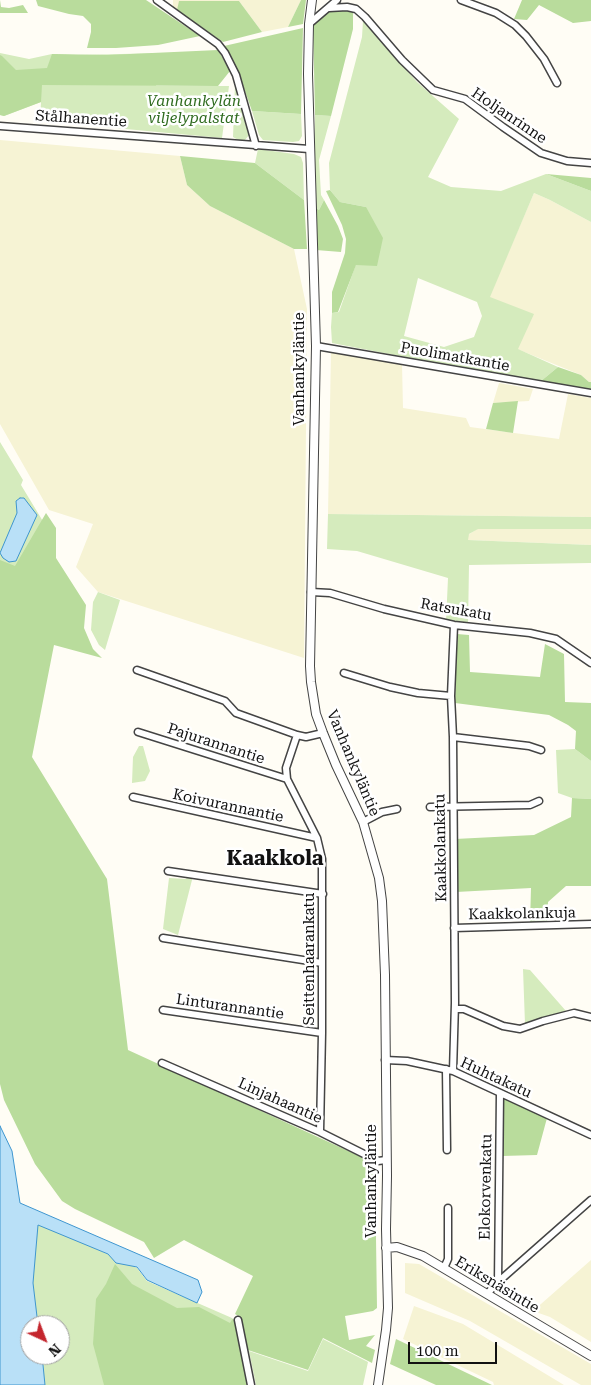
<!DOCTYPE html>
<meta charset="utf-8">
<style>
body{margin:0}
#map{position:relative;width:591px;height:1385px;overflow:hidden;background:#fffdf5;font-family:"Roboto Serif",serif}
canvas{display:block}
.north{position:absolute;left:20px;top:1315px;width:50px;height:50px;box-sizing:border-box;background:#fff;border:1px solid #a0a0a0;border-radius:50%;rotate:137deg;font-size:14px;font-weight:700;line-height:20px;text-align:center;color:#111}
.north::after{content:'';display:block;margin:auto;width:18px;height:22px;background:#c4262e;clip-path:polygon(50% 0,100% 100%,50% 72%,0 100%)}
.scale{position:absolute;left:408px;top:1342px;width:89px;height:22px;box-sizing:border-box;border:2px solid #111;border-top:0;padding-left:6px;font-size:15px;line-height:18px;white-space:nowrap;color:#111;-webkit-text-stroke:4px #fff;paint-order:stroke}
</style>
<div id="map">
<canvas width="591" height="1385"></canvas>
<div class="north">N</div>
<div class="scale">100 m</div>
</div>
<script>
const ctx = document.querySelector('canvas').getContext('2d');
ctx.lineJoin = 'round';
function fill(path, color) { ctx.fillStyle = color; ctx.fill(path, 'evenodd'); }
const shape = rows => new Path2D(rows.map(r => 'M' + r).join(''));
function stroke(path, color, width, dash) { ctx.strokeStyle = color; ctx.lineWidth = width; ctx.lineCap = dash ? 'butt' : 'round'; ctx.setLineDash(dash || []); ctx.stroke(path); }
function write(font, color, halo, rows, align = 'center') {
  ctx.font = font + ' "Roboto Serif",serif'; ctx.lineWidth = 5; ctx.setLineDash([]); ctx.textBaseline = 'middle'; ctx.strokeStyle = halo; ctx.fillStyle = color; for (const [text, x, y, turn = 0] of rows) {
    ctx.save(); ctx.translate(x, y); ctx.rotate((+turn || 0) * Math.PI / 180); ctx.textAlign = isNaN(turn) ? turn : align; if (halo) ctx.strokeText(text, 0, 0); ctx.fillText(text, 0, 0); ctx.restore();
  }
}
fill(shape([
 [173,0,301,0,288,27,262,32,239,1,177,10,173,8],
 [0,140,180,156,187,185,210,206,294,249,307,309,304,658,98,592,76,567,93,524,49,510,0,424],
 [534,193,550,200,591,222,591,382,589,382,581,375,517,349,489,297],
 [331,352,402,364,403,408,466,418,470,427,559,439,568,394,591,398,591,517,328,514],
 [499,383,533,389,529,401,493,403],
 [477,529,591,529,591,545,468,540,468,535],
 [591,1260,591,1342,550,1317,533,1311],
 [405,1263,419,1264,591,1364,591,1385,581,1385,470,1321,405,1293],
 [414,1306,463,1324,564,1385,494,1385,493,1382,403,1339]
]), '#f6f3d4');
fill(shape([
 [363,21,417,82,459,119,428,177,451,187,501,191,546,174,591,191,591,222,550,200,534,193,490,297,534,314,518,349,558,367,541,381,461,368,332,343,331,327,332,313,339,312,356,264,366,207,340,202,330,190,329,163,362,37],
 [418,278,477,302,482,316,474,337,444,347,404,336],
 [0,53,29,59,52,54,76,55,165,53,156,86,229,86,222,138,40,121,41,102,4,116,0,115],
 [235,84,249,135,245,140,238,140,233,137],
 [252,111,301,114,302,136,299,141,293,142,263,140,259,135],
 [315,115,331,116,319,160,321,195,324,200,319,210,313,206],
 [258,149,294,154,301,157,303,163,304,200,255,163],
 [0,442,23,480,21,485,44,523,23,572,0,565],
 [328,514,591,517,591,529,478,529,469,534,468,540,591,545,591,563,469,565,468,626,446,622,448,578,357,551,327,549],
 [98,592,120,600,105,650,99,645,91,630,93,602],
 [139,746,143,746,150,771,145,781,132,783,133,757],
 [575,749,591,761,591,799,572,798,558,793,556,750],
 [187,876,193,876,178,935,163,929,169,878,186,879],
 [523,969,530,970,566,1011,525,1024],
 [38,1225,48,1226,137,1268,147,1281,232,1318,231,1378,226,1385,0,1385,0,1233],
 [30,1325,60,1325,60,1355,30,1355],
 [323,1339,368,1362,363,1385,256,1385,249,1351,308,1371]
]), '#d5ebbd');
fill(shape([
 [0,0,1,7,9,8,23,5,28,13,0,13],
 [36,0,146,0,200,36,158,45,116,48,87,48,91,32,91,24,83,16,69,14,38,6],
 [301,0,306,0,303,24,288,27],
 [522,0,591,0,591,21,573,23,539,5,527,20,514,19],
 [179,1,239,1,262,32,223,42,177,10],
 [347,10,353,12,353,29,331,116,315,115,313,23,329,11],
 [303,28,301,114,252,111,239,74,224,46],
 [218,50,230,71,218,86,42,85,41,102,4,116,0,115,0,55,2,56,16,70,47,68,52,54,108,55],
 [180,156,255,163,304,200,307,249,294,249,210,206,187,185],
 [546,174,591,178,591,191],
 [330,190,340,202,366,207,383,238,377,266,356,265,338,312,332,313,332,292,345,253,346,239,342,225,326,191],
 [324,200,338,226,343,239,341,252,316,250,313,206,319,210],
 [558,367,581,375,589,382,591,382,591,390,541,381],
 [518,401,513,433,486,429,493,403],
 [46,513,56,528,56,558,86,605,84,628,93,649,102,658,54,645,32,757,107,879,128,1050,368,1160,375,1168,377,1308,373,1311,345,1316,349,1340,375,1335,366,1346,375,1350,372,1363,323,1338,308,1370,248,1350,240,1317,235,1314,253,1276,184,1240,154,1258,144,1242,75,1209,62,1201,35,1164,4,1100,0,1084,0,560,15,566],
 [457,634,469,635,470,672,540,677,545,644,564,654,565,702,591,703,591,761,575,749,576,731,568,725,549,715,455,703],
 [572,798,591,799,591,886,566,886,548,902,547,924,530,924,531,888,456,892,455,839,534,835,571,817],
 [503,1098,547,1118,537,1155,502,1156],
 [115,1264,132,1284,177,1308,199,1307,230,1323,233,1318,235,1322,247,1385,104,1385,93,1344,96,1299,106,1284],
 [396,1339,492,1385,436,1385,390,1364]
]), '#b9dc9c');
const water = shape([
 [20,498,24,498,37,515,16,561,9,562,3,558,0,553,17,513,16,501,20,498],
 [0,1126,12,1151,20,1203,198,1280,202,1292,197,1303,147,1280,137,1267,116,1263,108,1254,38,1225,33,1283,38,1325,30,1325,30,1355,42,1355,45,1385,0,1385,0,1126]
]);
fill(water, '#b9e0f7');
stroke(water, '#3f96cf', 1);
const minor = shape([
 [157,0,218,44,225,53,236,75,256,146],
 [461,0,496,13,515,25,526,36,544,59,557,83],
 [329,8,347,7,356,9,365,17,402,60,433,90,465,99,503,127,541,153,567,161,591,163],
 [309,24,337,0],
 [0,126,309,149],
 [316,346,591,393],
 [311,592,330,593,384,609,454,625,530,633,556,639,591,663],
 [137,670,225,701,236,713,297,735,306,737,323,733],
 [344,673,390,687,418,693,451,696],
 [138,732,287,779],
 [297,735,286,768,287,779,317,838,322,859,322,1033,320,1132],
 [453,737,529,746,541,750],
 [133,797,317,838],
 [430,807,530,805,539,801],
 [363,822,382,812,397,809],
 [168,871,323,894],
 [454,928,591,924],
 [163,938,322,963],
 [455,1009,464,1009,503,1026,520,1029,543,1021,574,1013,591,1017],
 [163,1010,322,1033],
 [385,1060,407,1061,453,1071,591,1135],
 [162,1063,320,1132,378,1161,386,1160],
 [446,1069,447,1150],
 [453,1071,455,1003,453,737,451,696,454,625],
 [444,1268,448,1259,448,1208],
 [498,1282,500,1093],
 [487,1294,498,1282,591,1200],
 [238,1320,251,1385]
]);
const tertiary = shape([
 [312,0,309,24,308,74,316,346,310,666,311,682,316,714,323,733,336,765,363,822,379,878,382,901,385,975,387,1176,386,1229,388,1308,386,1330,378,1385],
 [386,1248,397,1247,423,1256,591,1356]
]);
stroke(minor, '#444', 9);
stroke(tertiary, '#444', 10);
stroke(minor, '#fff', 6);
stroke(tertiary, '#fff', 8);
write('italic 15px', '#2f6b1f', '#fff', [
 ["Vanhankylän",194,102],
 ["viljelypalstat",194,119]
]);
write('15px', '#111', '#fff', [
 ["Holjanrinne",509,116,34],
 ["Stålhanentie",81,119,4],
 ["Puolimatkantie",455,357,10],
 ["Vanhankyläntie",300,369,-90],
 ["Ratsukatu",456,610,10],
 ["Pajurannantie",216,744,18],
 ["Vanhankyläntie",353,763,67],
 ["Koivurannantie",228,806,12],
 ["Kaakkolankatu",441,848,-91],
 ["Kaakkolankuja",522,914,-1],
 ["Seittenhaarankatu",310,959,-90],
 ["Linturannantie",230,1007,8],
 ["Huhtakatu",496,1078,25],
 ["Linjahaantie",280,1101,24],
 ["Vanhankyläntie",372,1181,-90],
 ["Elokorvenkatu",486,1187,-89],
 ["Eriksnäsintie",497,1285,31]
]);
write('bold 20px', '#111', '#fff', [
 ["Kaakkola",275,859]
]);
</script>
